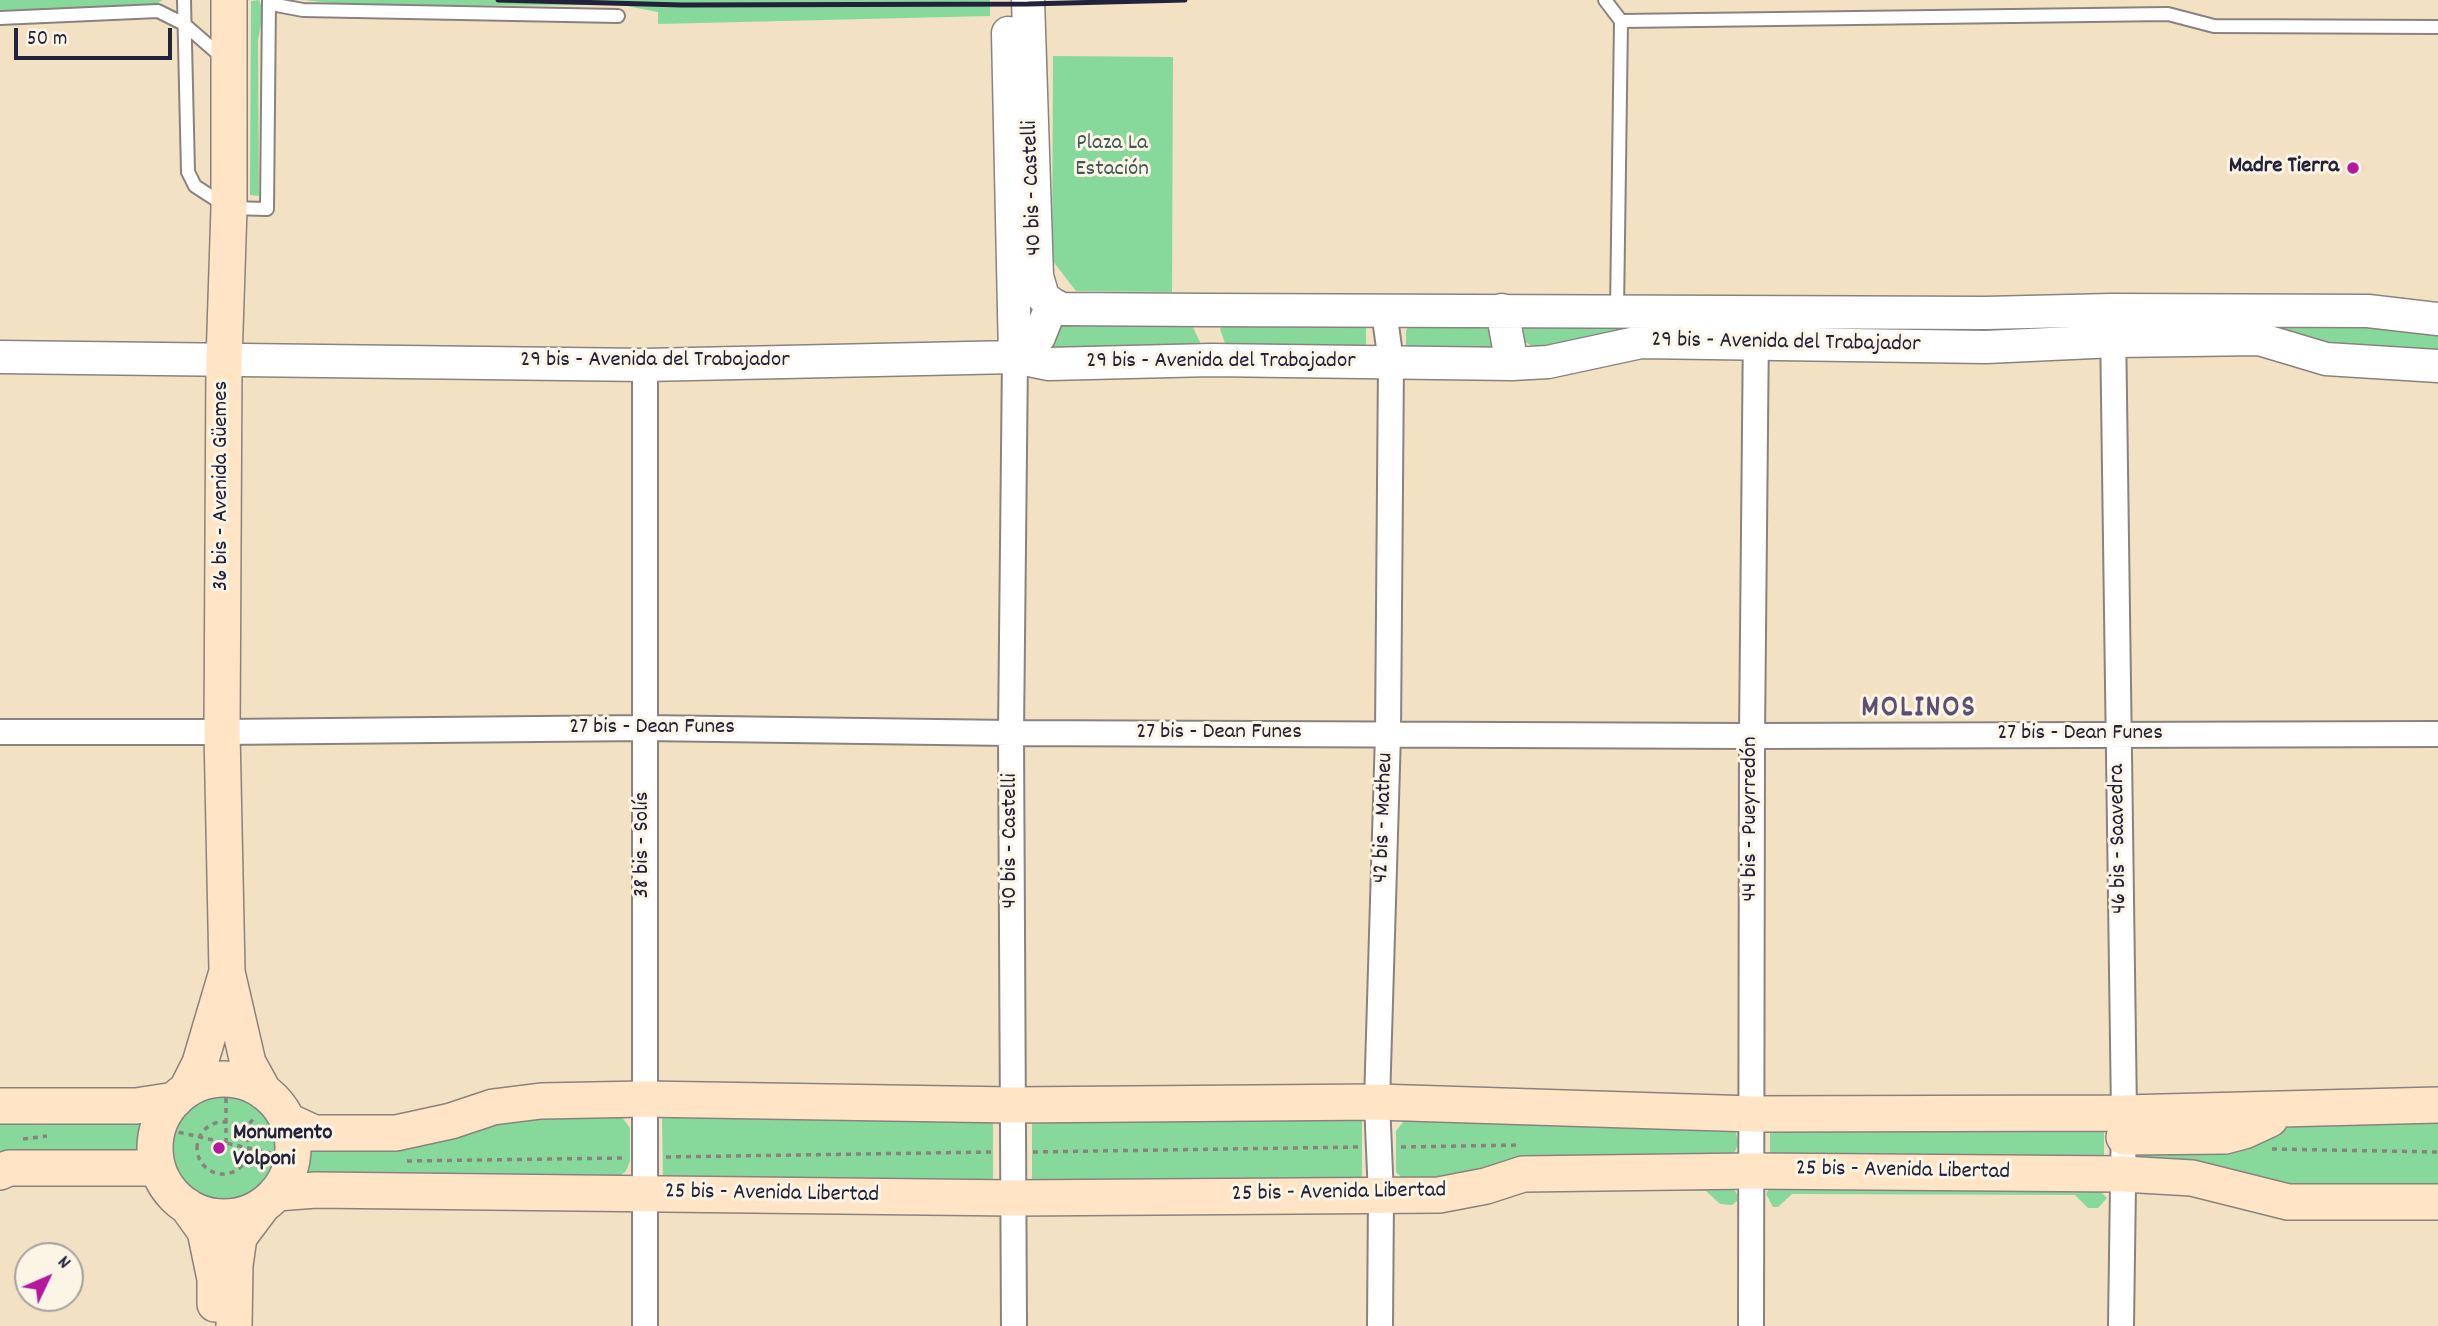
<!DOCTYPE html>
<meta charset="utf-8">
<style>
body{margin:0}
#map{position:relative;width:2438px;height:1326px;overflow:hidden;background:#f2e1c3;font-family:Dekko,sans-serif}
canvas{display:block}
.north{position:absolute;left:14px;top:1242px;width:70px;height:70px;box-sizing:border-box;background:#fcf5e5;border:2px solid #a5a1a1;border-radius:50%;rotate:46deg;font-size:19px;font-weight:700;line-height:28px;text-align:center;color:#22223b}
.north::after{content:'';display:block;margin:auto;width:24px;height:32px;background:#b5179e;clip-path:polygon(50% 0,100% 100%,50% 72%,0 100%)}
.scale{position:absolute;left:14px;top:28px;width:158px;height:32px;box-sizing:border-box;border:4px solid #22223b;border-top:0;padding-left:9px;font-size:21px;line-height:24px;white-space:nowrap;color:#22223b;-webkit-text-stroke:5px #fcf5e5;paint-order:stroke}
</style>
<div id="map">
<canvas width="2438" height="1326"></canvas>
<div class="north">N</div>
<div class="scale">50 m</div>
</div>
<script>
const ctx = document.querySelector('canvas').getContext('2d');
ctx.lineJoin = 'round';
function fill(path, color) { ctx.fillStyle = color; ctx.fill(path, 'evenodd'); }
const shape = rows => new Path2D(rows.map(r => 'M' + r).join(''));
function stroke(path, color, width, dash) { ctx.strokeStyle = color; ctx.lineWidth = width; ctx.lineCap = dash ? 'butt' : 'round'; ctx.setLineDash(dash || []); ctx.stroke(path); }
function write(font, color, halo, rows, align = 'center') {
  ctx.font = font + ' Dekko,sans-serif'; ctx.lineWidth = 6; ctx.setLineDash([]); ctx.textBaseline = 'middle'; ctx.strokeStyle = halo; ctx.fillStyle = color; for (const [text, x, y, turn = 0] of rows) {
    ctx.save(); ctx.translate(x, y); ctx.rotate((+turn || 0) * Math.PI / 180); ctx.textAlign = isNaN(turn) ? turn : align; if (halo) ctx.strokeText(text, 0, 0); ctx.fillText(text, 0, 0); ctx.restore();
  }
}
fill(shape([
 [0,0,163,0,156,4,0,11],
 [259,0,263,11,258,41,259,196,250,195,251,1],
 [303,0,990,0,990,16,658,24,658,12,622,5,362,6],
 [1053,56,1173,57,1172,292,1076,291,1052,260],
 [1059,321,1191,323,1200,342,1198,347,1047,351],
 [2311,323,2438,331,2438,354,2337,347,2286,330,2265,327],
 [1224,324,1361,325,1366,328,1366,344,1361,350,1227,349,1220,329],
 [1410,325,1490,325,1495,346,1491,351,1410,350,1406,345,1406,330],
 [1736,325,1538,349,1525,342,1521,330,1523,326],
 '169 1150a54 54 0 1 1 108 0a54 54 0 1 1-108 0Z',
 [611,1113,622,1117,630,1128,630,1161,626,1171,613,1181,316,1178,306,1172,300,1162,305,1149,312,1142,504,1119],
 [0,1116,145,1122,142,1142,136,1154,0,1161],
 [662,1117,993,1122,993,1184,663,1179],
 [1362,1117,1362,1179,1032,1180,1032,1119],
 [1415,1117,1729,1128,1736,1133,1738,1144,1733,1157,1590,1160,1550,1155,1517,1161,1471,1176,1413,1181,1401,1177,1396,1172,1396,1131,1403,1122],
 [2438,1119,2438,1188,2295,1192,2141,1158,2136,1153,2298,1126],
 [1770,1127,2104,1128,2104,1162,1770,1160],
 [1535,1185,1734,1188,1737,1195,1737,1201,1732,1205,1720,1204,1706,1191],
 [1776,1187,2098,1189,2107,1198,2098,1208,2088,1208,2075,1195,1792,1194,1778,1207,1773,1207,1766,1194,1769,1189]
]), '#87d99b');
const service = shape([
 [184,0,188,172,195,186,229,208,267,209,269,0],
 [1605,0,1621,21],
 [271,4,303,10,618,16],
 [0,18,158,11,184,24,223,58],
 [1617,311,1621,21,2168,14,2214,26,2438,27]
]);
const minor = shape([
 [2113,325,2124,1113,2121,1326],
 [645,365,645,1326],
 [0,732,222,732,644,728,1011,733,1752,736,2438,734],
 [1014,1326,1011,733,1015,357],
 [1380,1326,1381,1196,1377,1102,1388,734,1391,362,1384,311],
 [1751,1326,1752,736,1756,326]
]);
const tertiary = shape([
 [1008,33,1015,357],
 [1052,304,1062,309,1205,310,1986,313,2112,310,2368,311,2438,319],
 [1502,310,1512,364],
 [0,357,645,365,1015,357,1049,364,1211,360,1512,364,1548,362,1641,342,1986,347,2115,341,2259,339,2326,359,2438,366],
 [1015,357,1039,337,1052,304,1043,297,1037,276,1028,0]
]);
const secondary = shape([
 [229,0,229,208,224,361,222,732,227,972,248,1063,264,1092],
 '155 1148a69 69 0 1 1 138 0a69 69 0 1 1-138 0Z',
 [187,1089,200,1063,226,975],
 [0,1106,136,1106,175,1100],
 [288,1121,314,1133,396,1133,451,1121,493,1107,541,1101,644,1099,1012,1105,1377,1102,1753,1114,2124,1113,2438,1105],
 [2124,1137,2225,1136,2244,1131,2270,1119],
 [0,1172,9,1168,158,1168],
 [276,1193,316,1190,1014,1198,1439,1195,1486,1186,1523,1174,1751,1171,2123,1174,2192,1178,2288,1202,2438,1202],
 [187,1206,205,1231,215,1279,215,1304],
 [234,1326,235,1265,239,1237,263,1205]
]);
stroke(service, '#8a827f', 16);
stroke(minor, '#8a827f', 28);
stroke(tertiary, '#8a827f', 35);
stroke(secondary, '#8a827f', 38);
stroke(shape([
 '197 1148a26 26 0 1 1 52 0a26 26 0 1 1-52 0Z',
 [169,1130,305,1161],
 [243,1131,256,1116],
 [23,1139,47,1136],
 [226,1143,226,1082],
 [1401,1147,1519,1145],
 [2272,1149,2438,1152],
 [1033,1152,1358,1147],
 [666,1157,991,1152],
 [407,1161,623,1158]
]), '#8a827f', 3.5, [5, 5]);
stroke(service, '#fff', 12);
stroke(minor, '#fff', 24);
stroke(tertiary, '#fff', 32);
stroke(secondary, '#ffe4c6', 35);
stroke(shape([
 [498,0,682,5,1028,4,1185,0]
]), '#22223b', 5);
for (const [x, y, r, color] of [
 [2353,168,7,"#b5179e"],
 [219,1148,7,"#b5179e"]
]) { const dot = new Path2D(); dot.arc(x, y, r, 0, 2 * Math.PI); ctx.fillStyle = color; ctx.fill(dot); stroke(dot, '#fcf5e5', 2.5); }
write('23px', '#405958', '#fcf5e5', [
 ["Plaza La",1112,145],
 ["Estación",1112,171]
]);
write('bold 23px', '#22223b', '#fcf5e5', [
 ["Madre Tierra",2339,168],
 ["Monumento",233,1135,"left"],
 ["Volponi",233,1161,"left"]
], 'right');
write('23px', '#22223b', '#fcf5e5', [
 ["40 bis - Castelli",1034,188,-92],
 ["29 bis - Avenida del Trabajador",1786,344,1],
 ["29 bis - Avenida del Trabajador",655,362],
 ["29 bis - Avenida del Trabajador",1221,363],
 ["36 bis - Avenida Güemes",223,486,-90],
 ["27 bis - Dean Funes",652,729],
 ["27 bis - Dean Funes",1219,734],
 ["27 bis - Dean Funes",2080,735],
 ["42 bis - Matheu",1385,818,-88],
 ["44 bis - Pueyrredón",1752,819,-90],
 ["46 bis - Saavedra",2120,839,-91],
 ["40 bis - Castelli",1012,841,-90],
 ["38 bis - Solís",644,845,-90],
 ["25 bis - Avenida Libertad",1903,1172,1],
 ["25 bis - Avenida Libertad",1339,1194,-1],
 ["25 bis - Avenida Libertad",772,1195,1]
]);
ctx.letterSpacing = '2px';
write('bold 30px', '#5b5073', '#fcf5e5', [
 ["MOLINOS",1919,711]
]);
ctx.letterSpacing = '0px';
</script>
